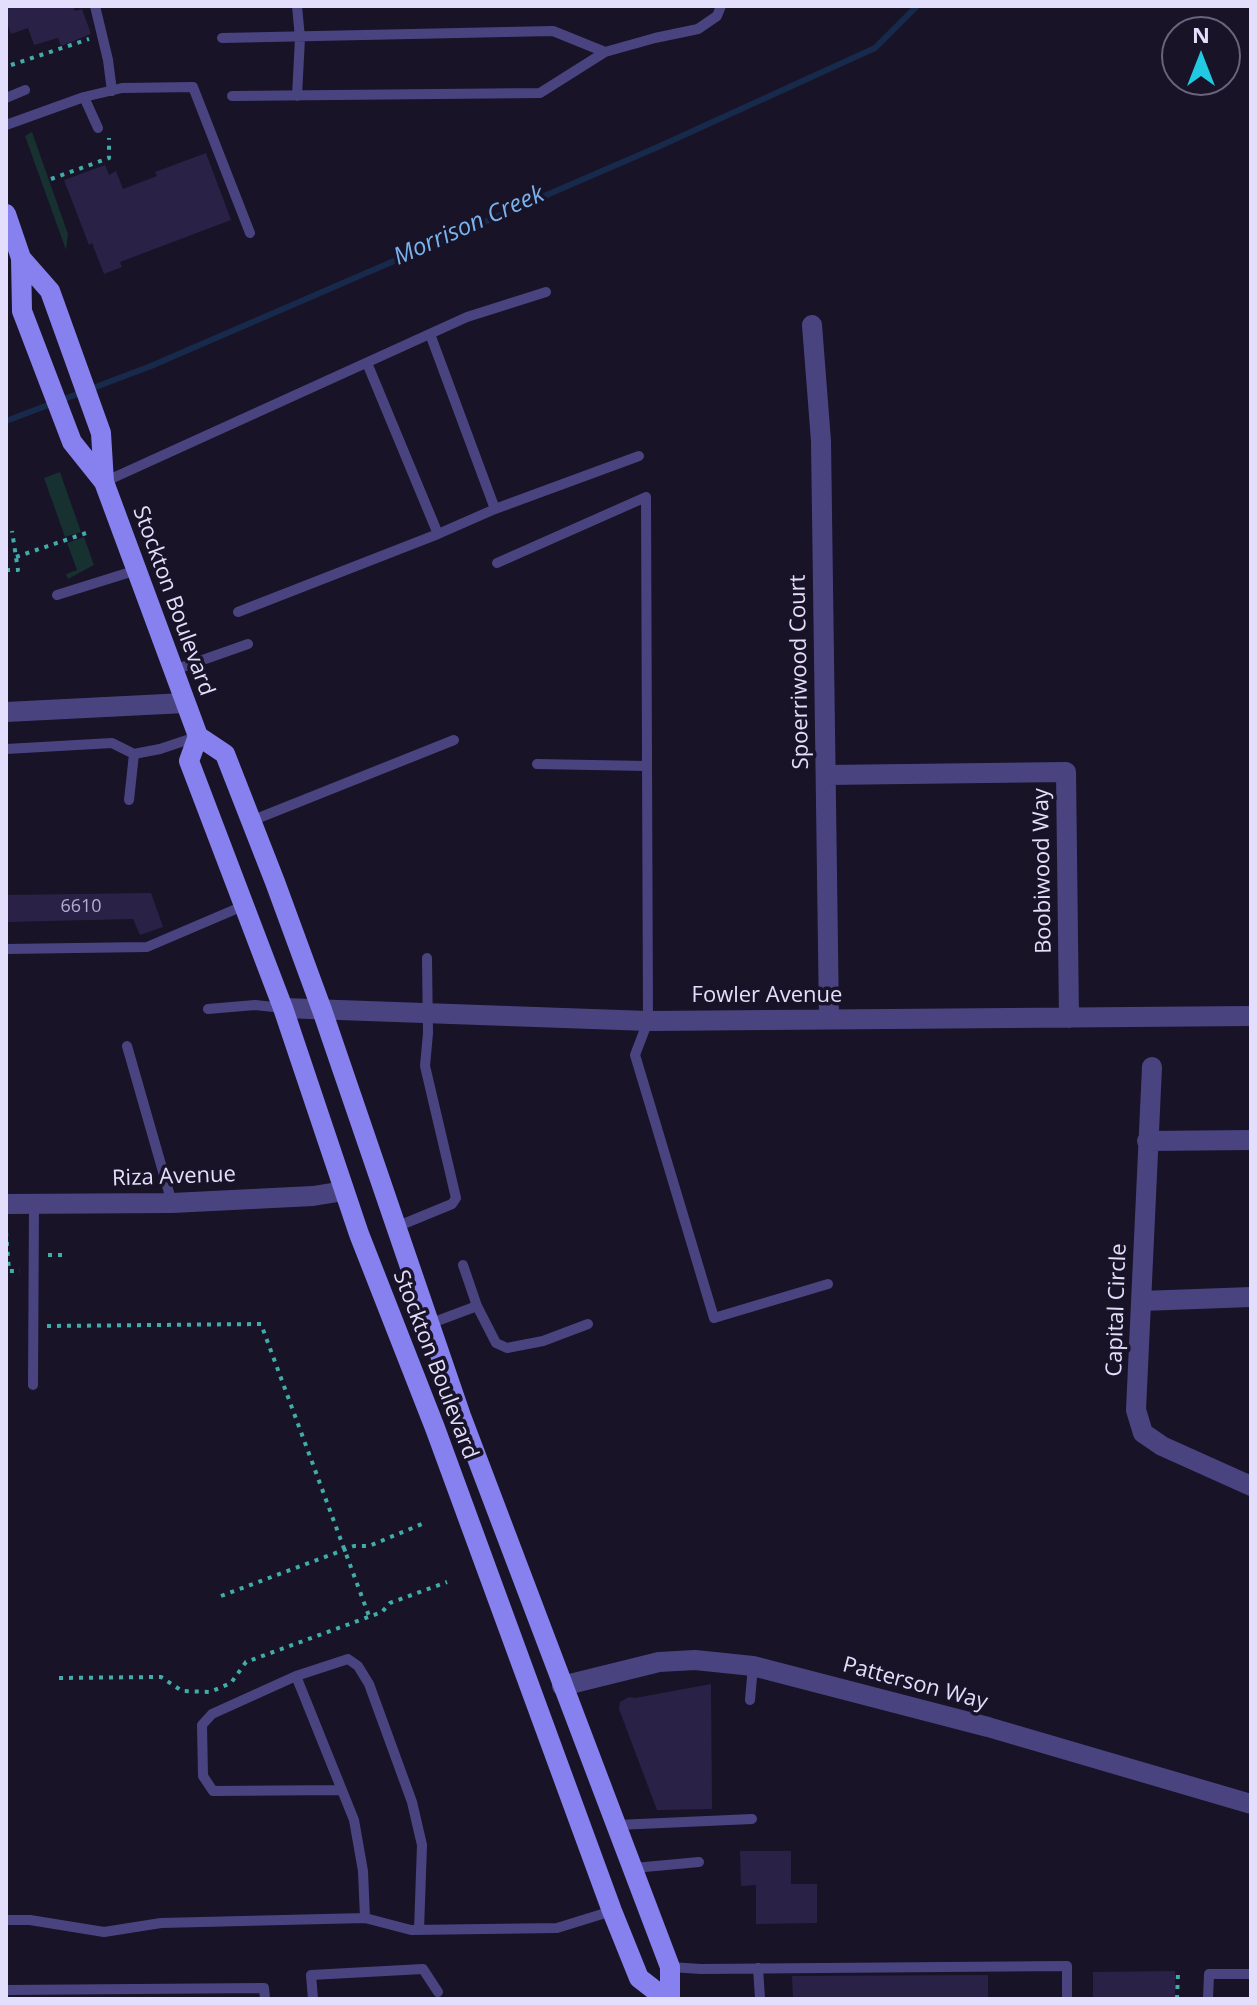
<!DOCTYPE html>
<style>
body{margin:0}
#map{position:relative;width:1257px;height:2005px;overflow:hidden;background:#181327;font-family:"Open Sans",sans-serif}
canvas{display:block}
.frame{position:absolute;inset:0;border:8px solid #e2defb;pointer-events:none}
.north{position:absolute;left:1161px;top:16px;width:80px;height:80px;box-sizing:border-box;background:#181327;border:2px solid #69647c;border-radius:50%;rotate:0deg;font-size:22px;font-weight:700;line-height:32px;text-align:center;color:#e2defb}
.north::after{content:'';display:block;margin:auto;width:28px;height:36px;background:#21c9e3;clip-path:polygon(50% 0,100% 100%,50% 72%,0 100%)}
</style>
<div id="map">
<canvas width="1257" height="2005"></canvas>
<div class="frame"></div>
<div class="north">N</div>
</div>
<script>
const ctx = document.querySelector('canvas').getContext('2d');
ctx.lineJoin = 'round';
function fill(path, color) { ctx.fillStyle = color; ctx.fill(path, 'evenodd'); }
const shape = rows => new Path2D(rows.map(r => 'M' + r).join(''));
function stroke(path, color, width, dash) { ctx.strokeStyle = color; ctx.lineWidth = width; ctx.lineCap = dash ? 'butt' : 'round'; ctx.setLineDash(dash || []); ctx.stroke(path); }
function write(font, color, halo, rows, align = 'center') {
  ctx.font = font + ' "Open Sans",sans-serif'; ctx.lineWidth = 7; ctx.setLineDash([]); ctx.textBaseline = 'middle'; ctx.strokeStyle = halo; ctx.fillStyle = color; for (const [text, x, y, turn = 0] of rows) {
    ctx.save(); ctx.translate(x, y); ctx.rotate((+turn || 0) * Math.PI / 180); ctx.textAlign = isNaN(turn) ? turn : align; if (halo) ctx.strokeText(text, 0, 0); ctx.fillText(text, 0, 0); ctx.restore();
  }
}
fill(shape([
 [32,132,68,234,66,250,25,136],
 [60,472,81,532,65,537,44,478],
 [84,537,94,565,68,579,66,574,77,570,67,543]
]), '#173030');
stroke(shape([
 [6,421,151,366,660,146,875,48,917,6]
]), '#182a4c', 6);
fill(shape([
 [6,6,73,6,75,11,82,9,91,34,61,46,58,38,34,45,28,28,11,34,6,21],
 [206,153,231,220,120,262,122,267,104,274,92,243,89,245,64,180,105,165,109,175,116,171,123,189,157,176,155,172],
 [151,893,163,927,140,935,133,919,6,922,6,895],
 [711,1684,712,1809,657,1810,619,1709,620,1702,629,1697,635,1698],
 [740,1851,791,1851,791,1884,817,1884,817,1923,756,1924,756,1885,741,1886],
 [1175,1971,1175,1999,1093,1999,1093,1972],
 [988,1975,988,1999,793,1999,792,1976]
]), '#2a2246');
stroke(shape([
 [11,65,89,39],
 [51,179,109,158,109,138],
 [16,557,86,533],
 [6,570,18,570,12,531],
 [6,1232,9,1271,20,1271],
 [48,1255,66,1255],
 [47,1326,261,1324,369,1616],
 [221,1596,354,1546,369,1546,422,1524],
 [59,1678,161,1677,182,1691,210,1692,231,1683,246,1662,382,1612,390,1603,447,1582],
 [1177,1999,1178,1973]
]), '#40adaa', 4, [4, 6]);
stroke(shape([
 [95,6,108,60,112,91],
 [297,6,300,38,297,96],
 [222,38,553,31,605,52],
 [232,96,540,93,605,52,655,38,698,29,717,16,721,6],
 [84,97,98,128],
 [6,98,25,90],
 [6,125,84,97,122,88,193,87,250,233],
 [430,334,495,509],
 [367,363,438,534],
 [104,482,467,317,546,292],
 [497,563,646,497,648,1021,635,1055,714,1318,828,1284],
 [57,595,137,570],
 [238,612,438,534,495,509,639,456],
 [174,670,248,644],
 [6,749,112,743,134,754,160,749,196,737],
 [537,764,647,766],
 [129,800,134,754],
 [251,821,454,740],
 [6,949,147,947,243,906],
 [208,1009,255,1005,283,1008],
 [127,1046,172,1203],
 [396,1227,452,1204,456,1198,425,1066,428,1033,427,958],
 [463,1265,477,1306,496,1343,507,1348,543,1341,588,1324],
 [429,1324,477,1306],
 [33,1385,34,1204],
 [296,1676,212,1714,202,1725,203,1776,213,1791,342,1790],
 [750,1700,753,1666],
 [617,1825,752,1819],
 [634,1868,699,1862],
 [365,1918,363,1871,354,1820,296,1676,348,1659,358,1666,369,1684,412,1802,422,1845,419,1930],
 [6,1920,30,1920,104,1932,161,1923,365,1918,411,1930,557,1928,612,1911],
 [670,1967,701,1969,1067,1966,1067,1999],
 [758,1968,760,1999],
 [6,1990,264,1988,265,1999],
 [313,1999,311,1975,423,1969,438,1992],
 [1208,1999,1209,1974,1251,1974]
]), '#494480', 10);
stroke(shape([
 [812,325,821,441,829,1019],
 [6,712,185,703],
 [826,775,1066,772,1069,1018],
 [283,1008,648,1021,1251,1016],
 [1152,1067,1136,1410,1143,1433,1162,1446,1251,1486],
 [1147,1141,1251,1140],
 [6,1204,172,1203,313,1196,344,1191],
 [1142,1301,1251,1297],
 [562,1686,659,1662,695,1660,753,1666,988,1727,1251,1804]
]), '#494480', 20);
stroke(shape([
 [6,214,21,258,22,311,72,442,104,482],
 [21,258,50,291,101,433,104,482,198,736,225,754,275,882,322,1010,461,1416,670,1967,670,1999],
 [198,736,189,761,283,1008,359,1234,435,1428,612,1911,639,1978,666,1999]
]), '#8781ef', 20);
write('18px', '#b4afce', null, [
 ["6610",81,907]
]);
write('22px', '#e2defb', '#181327', [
 ["Stockton Boulevard",173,601,70],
 ["Spoerriwood Court",800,672,-91],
 ["Boobiwood Way",1043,871,-91],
 ["Fowler Avenue",767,996],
 ["Riza Avenue",174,1177,-2],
 ["Capital Circle",1117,1310,-88],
 ["Stockton Boulevard",435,1365,69],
 ["Patterson Way",915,1684,15]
]);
write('italic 24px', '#79b3ee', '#181327', [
 ["Morrison Creek",469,226,-24]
]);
</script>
